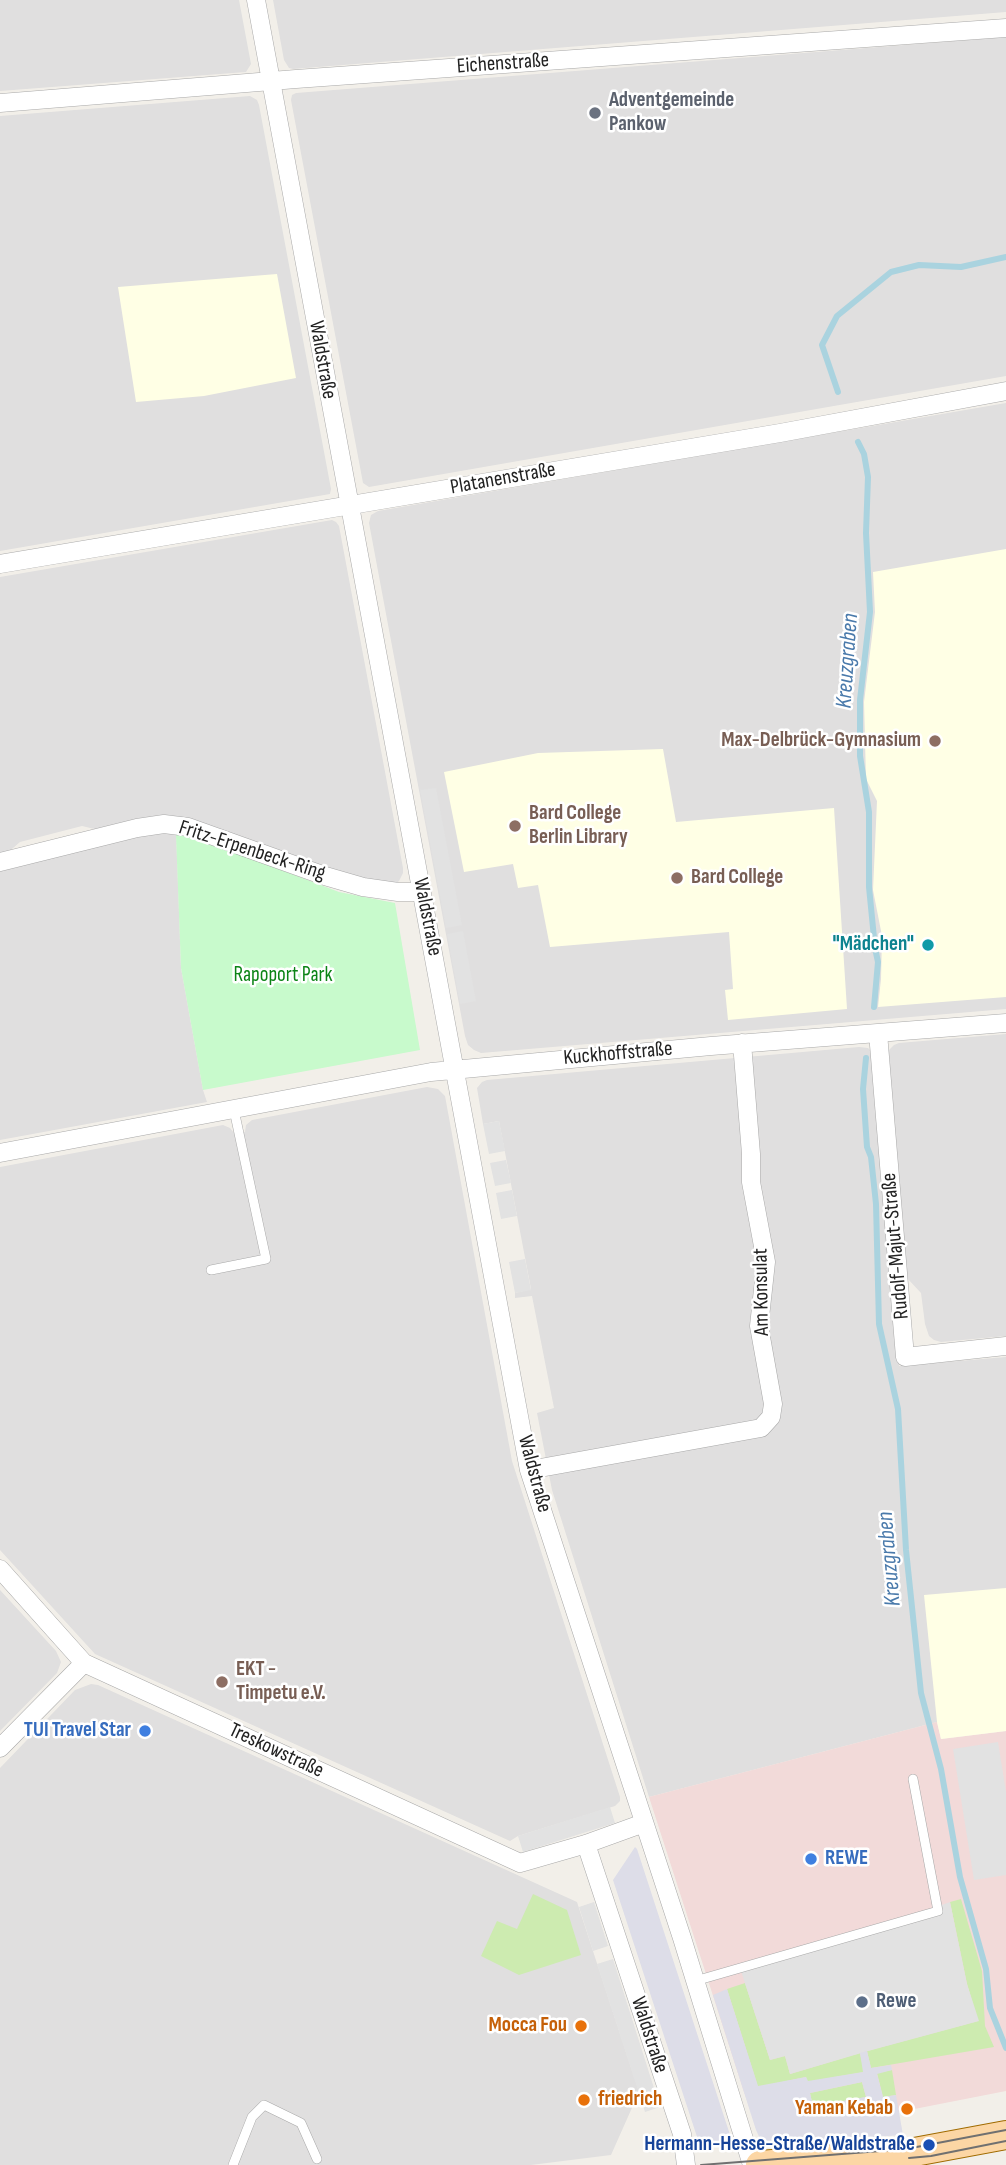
<!DOCTYPE html>
<meta charset="utf-8">
<style>
body{margin:0}
canvas{display:block;background:#f2efe9}
</style>
<canvas width="1006" height="2165"></canvas>
<script>
const ctx = document.querySelector('canvas').getContext('2d');
ctx.lineJoin = 'round';
function fill(path, color) { ctx.fillStyle = color; ctx.fill(path, 'evenodd'); }
const shape = rows => new Path2D(rows.map(r => 'M' + r).join(''));
function stroke(path, color, width, dash) { ctx.strokeStyle = color; ctx.lineWidth = width; ctx.lineCap = dash ? 'butt' : 'round'; ctx.setLineDash(dash || []); ctx.stroke(path); }
function write(font, color, halo, rows, align = 'center') {
  ctx.font = font + ' "Sofia Sans Condensed",sans-serif'; ctx.lineWidth = 5; ctx.setLineDash([]); ctx.textBaseline = 'middle'; ctx.strokeStyle = halo; ctx.fillStyle = color; for (const [text, x, y, turn = 0] of rows) {
    ctx.save(); ctx.translate(x, y); ctx.rotate((+turn || 0) * Math.PI / 180); ctx.textAlign = isNaN(turn) ? turn : align; if (halo) ctx.strokeText(text, 0, 0); ctx.fillText(text, 0, 0); ctx.restore();
  }
}
fill(shape([
 [0,0,239,0,251,64,246,72,0,91],
 [273,0,1006,0,1006,12,293,69,289,68,284,60],
 [1006,37,1006,376,369,487,363,483,291,100,292,95,296,93],
 [250,96,257,100,259,105,331,489,330,494,0,551,0,116],
 [1006,403,1006,1009,481,1053,474,1050,468,1045,465,1036,369,523,371,515,378,511],
 [332,520,336,522,339,526,403,868,403,873,399,881,395,884,360,882,213,828,103,831,82,826,20,842,5,855,0,856,0,577],
 [176,830,181,968,203,1090,207,1102,0,1140,0,868,137,832],
 [1006,1034,1006,1336,941,1342,934,1340,929,1336,925,1324,921,1293,907,1278,886,1053,894,1045,899,1043],
 [859,1047,868,1048,872,1052,892,1270,899,1366,1006,1357,1006,1731,937,1722,649,1797,552,1490,537,1413,554,1408,532,1296,515,1298,515,1293,531,1289,499,1121,483,1124,477,1088,482,1082,487,1080],
 [427,1087,438,1089,445,1096,512,1461,620,1797,620,1801,615,1806,518,1836,510,1841,95,1654,0,1550,0,1167,223,1125,230,1128,234,1133,245,1132,246,1125,252,1120],
 [0,1590,56,1651,61,1662,57,1673,0,1731],
 [91,1684,98,1685,577,1902,639,2092,611,2155,531,2165,0,2165,0,1768,75,1690]
]), '#e0dfdf');
fill(shape([
 [937,1722,941,1739,1006,1731,1006,2091,899,2112,769,2144,762,2143,743,2089,649,1797]
]), '#f2dad9');
fill(shape([
 [277,274,296,378,204,396,136,402,118,287],
 [1006,549,1006,997,878,1007,881,979,882,936,873,890,877,801,866,779,864,702,875,612,873,572],
 [663,749,676,822,834,808,847,1009,728,1020,725,990,733,989,729,932,550,947,538,885,518,888,513,864,464,872,444,772,538,753],
 [1006,1588,1006,1731,941,1739,937,1722,924,1595]
]), '#ffffe5');
fill(shape([
 [533,1894,567,1910,581,1955,519,1975,481,1956,497,1921,517,1929],
 [961,1899,982,1971,985,2026,994,2047,871,2068,867,2051,978,2021,967,1984,950,1902],
 [745,1983,770,2060,785,2056,790,2074,860,2053,864,2072,807,2082,806,2077,758,2087,727,1989],
 [892,2070,896,2095,883,2097,877,2073],
 [862,2082,866,2097,813,2107,810,2093]
]), '#cdebb0');
fill(shape([
 [176,835,195,837,339,892,395,903,420,1050,203,1090,181,968]
]), '#c8facc');
fill(shape([
 [436,788,462,925,446,928,420,790],
 [463,931,476,1001,460,1004,447,934],
 [499,1121,505,1151,489,1154,483,1124],
 [506,1160,511,1183,495,1186,490,1163],
 [512,1190,517,1216,501,1219,496,1193],
 [525,1259,531,1290,515,1293,509,1262],
 [998,1742,1006,1792,1006,1875,974,1880,953,1749],
 [610,1807,615,1823,523,1852,518,1836],
 [594,1902,608,1946,593,1951,579,1907],
 [950,1902,967,1984,979,2021,868,2051,790,2074,785,2056,770,2060,740,1968,877,1929],
 [613,1959,660,2107,645,2112,597,1964]
]), '#e2e2e2');
fill(shape([
 [635,1847,637,1849,733,2144,731,2148,700,2146,613,1880],
 [727,1989,758,2086,806,2077,808,2081,863,2072,860,2053,867,2051,871,2068,891,2065,892,2070,877,2074,883,2097,896,2095,903,2135,769,2144,762,2143,756,2130,713,1995],
 [862,2082,866,2097,813,2106,810,2093]
]), '#dddde8');
stroke(shape([
 [838,392,822,345,837,316,891,272,919,265,961,267,1006,257],
 [858,442,864,454,868,477,866,533,870,612,860,700,860,756,869,812,869,887,875,948,878,962,874,1007],
 [866,1058,863,1089,867,1147,871,1157,876,1204,879,1324,898,1409,906,1550,921,1693,941,1769,960,1877,986,1969,990,2008,1006,2048]
]), '#aad3df', 6);
const service = shape([
 [211,1270,266,1259,234,1110],
 [695,1981,938,1911,913,1779],
 [233,2165,252,2117,264,2105,301,2123,317,2159]
]);
const minor = shape([
 [256,0,529,1470,682,1938,752,2165],
 [0,103,296,79,1006,28],
 [0,564,780,433,1006,391],
 [0,862,137,828,164,824,188,827,325,876,363,887,398,892,422,892],
 [878,1033,905,1357,1006,1346],
 [0,1153,431,1072,711,1046,1006,1023],
 [529,1470,761,1428,771,1417,773,1404,759,1326,766,1262,751,1182,751,1154,742,1043],
 [0,1569,84,1663,520,1863,586,1844,644,1823],
 [0,1748,84,1663],
 [586,1844,682,2134,686,2165]
]);
const primary = shape([
 [760,2165,909,2153,1006,2135]
]);
stroke(service, '#a9a9a9', 10);
stroke(minor, '#a9a9a9', 19);
stroke(primary, '#a06b00', 30);
stroke(service, '#fff', 9);
stroke(minor, '#fff', 18);
stroke(primary, '#fcd6a4', 28);
stroke(shape([
 [909,2158,931,2156,1006,2141],
 [701,2165,906,2149,1006,2130]
]), '#707070', 2);
for (const [x, y, r, color] of [
 [595,113,7,"#6b7280"],
 [935,741,7,"#8d6e63"],
 [515,826,7,"#8d6e63"],
 [677,878,7,"#8d6e63"],
 [928,945,7,"#0f9aa8"],
 [222,1682,7,"#8d6e63"],
 [145,1731,7,"#3f7fe0"],
 [811,1859,7,"#3f7fe0"],
 [862,2002,7,"#5c6f8a"],
 [581,2026,7,"#e8710a"],
 [584,2100,7,"#e8710a"],
 [907,2109,7,"#e8710a"],
 [929,2145,7,"#1a4fb4"]
]) { const dot = new Path2D(); dot.arc(x, y, r, 0, 2 * Math.PI); ctx.fillStyle = color; ctx.fill(dot); stroke(dot, '#fff', 2.5); }
write('21px', '#222', '#fff', [
 ["Eichenstraße",503,64,-4],
 ["Waldstraße",322,360,80],
 ["Platanenstraße",503,479,-10],
 ["Fritz-Erpenbeck-Ring",252,851,18],
 ["Waldstraße",427,917,79],
 ["Kuckhoffstraße",618,1054,-5],
 ["Rudolf-Majut-Straße",896,1246,-95],
 ["Am Konsulat",762,1292,-91],
 ["Waldstraße",534,1474,75],
 ["Treskowstraße",276,1751,25],
 ["Waldstraße",649,2035,72]
]);
write('bold 21px', '#5b616d', '#fff', [
 ["Adventgemeinde",609,101],
 ["Pankow",609,125]
], 'left');
write('bold 21px', '#785e54', '#fff', [
 ["Max-Delbrück-Gymnasium",921,741,"right"],
 ["Bard College",529,814],
 ["Berlin Library",529,838],
 ["Bard College",691,878],
 ["EKT -",236,1670],
 ["Timpetu e.V.",236,1694]
], 'left');
write('bold 21px', '#0d838f', '#fff', [
 ["\"Mädchen\"",914,945]
], 'right');
write('21px', '#0c8416', '#fff', [
 ["Rapoport Park",283,976]
]);
write('bold 21px', '#366cbe', '#fff', [
 ["TUI Travel Star",131,1731],
 ["REWE",825,1859,"left"]
], 'right');
write('bold 21px', '#4e5e75', '#fff', [
 ["Rewe",876,2002]
], 'left');
write('bold 21px', '#c56008', '#fff', [
 ["Mocca Fou",567,2026],
 ["friedrich",598,2100,"left"],
 ["Yaman Kebab",893,2109]
], 'right');
write('bold 21px', '#164399', '#fff', [
 ["Hermann-Hesse-Straße/Waldstraße",915,2145]
], 'right');
write('italic 23px', '#4a7aab', '#fff', [
 ["Kreuzgraben",848,661,-86],
 ["Kreuzgraben",890,1559,-95]
]);
</script>
